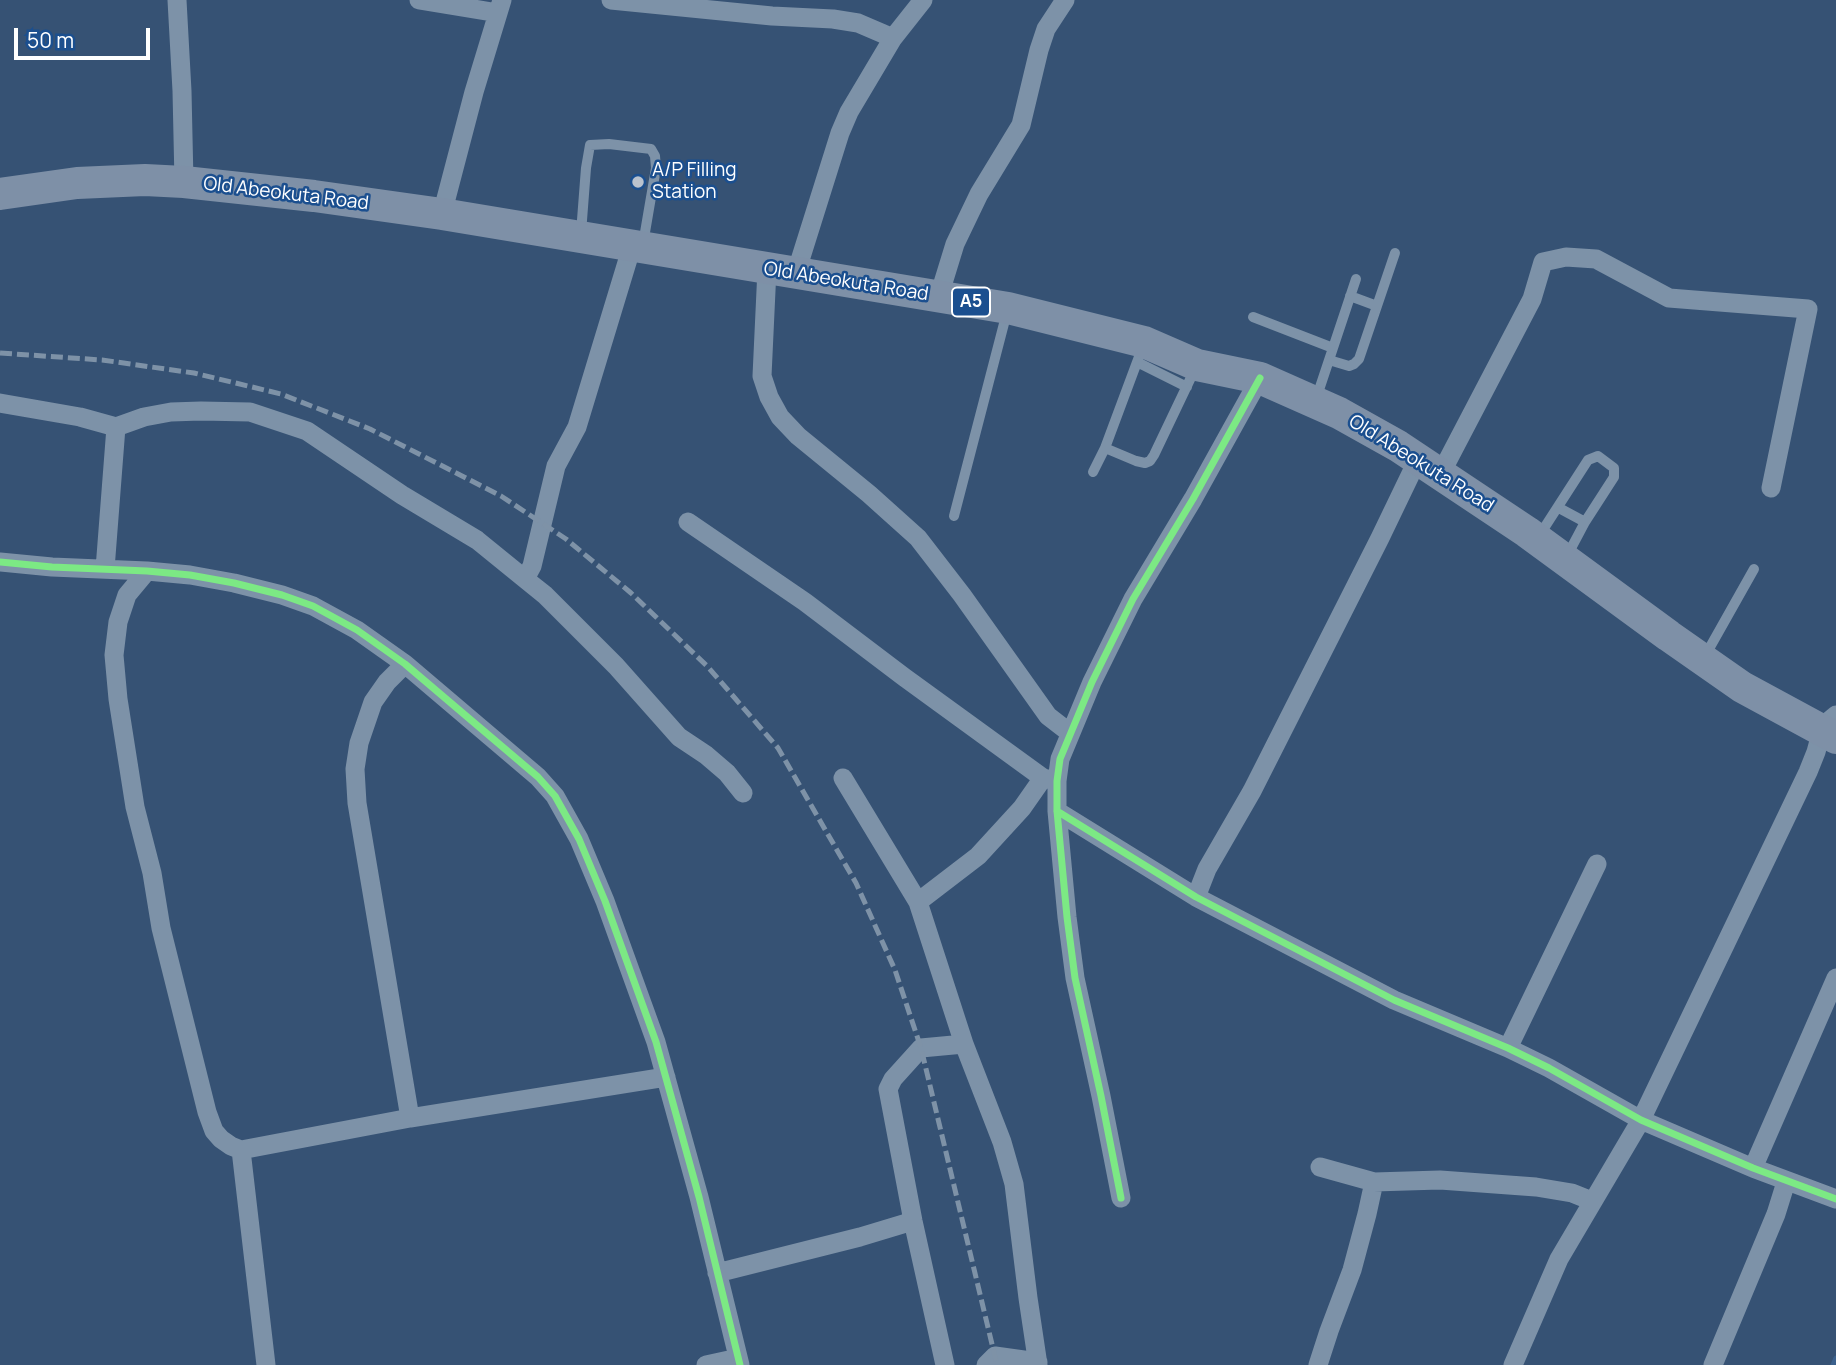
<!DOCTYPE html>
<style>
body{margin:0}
#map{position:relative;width:1836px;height:1365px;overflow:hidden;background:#365274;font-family:Manrope,sans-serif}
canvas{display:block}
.scale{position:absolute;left:14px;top:28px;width:136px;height:32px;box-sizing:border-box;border:4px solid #fff;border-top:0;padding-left:9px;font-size:21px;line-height:24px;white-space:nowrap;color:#fff;-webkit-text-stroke:5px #1b4f8f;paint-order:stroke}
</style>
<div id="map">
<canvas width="1836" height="1365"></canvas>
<div class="scale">50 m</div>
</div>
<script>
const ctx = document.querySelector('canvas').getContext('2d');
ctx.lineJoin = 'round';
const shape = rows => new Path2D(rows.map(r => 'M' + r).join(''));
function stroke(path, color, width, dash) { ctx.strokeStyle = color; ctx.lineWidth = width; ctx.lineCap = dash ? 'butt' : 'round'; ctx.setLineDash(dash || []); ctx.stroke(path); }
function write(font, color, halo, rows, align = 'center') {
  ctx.font = font + ' Manrope,sans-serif'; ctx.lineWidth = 5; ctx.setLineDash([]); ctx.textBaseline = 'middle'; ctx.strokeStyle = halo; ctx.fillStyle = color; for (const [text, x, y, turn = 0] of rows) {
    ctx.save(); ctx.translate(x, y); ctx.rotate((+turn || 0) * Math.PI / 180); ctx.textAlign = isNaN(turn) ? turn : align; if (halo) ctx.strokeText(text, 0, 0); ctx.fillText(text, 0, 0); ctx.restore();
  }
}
stroke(shape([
 [1833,1365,1836,1358]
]), '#3b618d', 5);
stroke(shape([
 [581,233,586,168,590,145,609,144,651,149,655,156,656,168,643,244],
 [1350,296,1377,306],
 [1253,317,1333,348],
 [1329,360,1349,366,1354,364,1359,359,1395,253],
 [1137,362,1187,387],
 [1316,399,1356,279],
 [1105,448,1136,461,1145,463,1150,461,1154,455,1195,369],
 [1093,472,1105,448,1143,346],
 [1559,508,1585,522],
 [954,516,1007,312],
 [1539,536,1588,460,1598,456,1614,468,1614,477,1585,522,1567,556],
 [1705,656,1754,569]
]), '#7d92a8', 10);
stroke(shape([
 [177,0,182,91,184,182],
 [419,0,498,13],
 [611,0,772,16,833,19,858,23,893,38],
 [442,214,474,92,502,0],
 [767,269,762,376,769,397,780,417,798,436,869,494,918,538,962,595,1048,716,1070,733],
 [796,273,840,133,849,112,893,38,923,0],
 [939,296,955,244,979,194,1021,125,1039,50,1046,29,1065,0],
 [0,403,80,417,116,427,144,417,171,412,201,411,250,412,307,431,402,495,477,540,525,579,545,595,616,666,679,737,706,755,727,773,743,793],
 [1440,475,1532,299,1543,262,1566,257,1596,259,1669,298,1808,309,1771,488],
 [688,522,805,602,904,677,1043,778,1057,781],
 [0,562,52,567,147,571,190,575,234,583,282,595,313,606,357,630,405,664,538,777,555,796,579,839,605,901,656,1042,699,1197,740,1365],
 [105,569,116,427],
 [147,571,127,595,118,622,114,655,118,699,135,807,152,873,161,928,207,1112,214,1131,221,1139,231,1146,241,1150,266,1365],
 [525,579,532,566,556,466,577,427,632,246],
 [405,664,387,682,373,702,359,743,355,769,357,803,410,1118],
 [843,778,918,902,964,1044,1002,1142,1014,1184,1028,1298,1038,1365],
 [1057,811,1196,897,1394,1000,1508,1048,1549,1068,1641,1120,1753,1168,1836,1199],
 [1196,897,1207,869,1252,791,1380,538,1418,459],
 [918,902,978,856,1022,808,1043,778],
 [1508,1048,1597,864],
 [241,1150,410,1118,666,1077],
 [1320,1167,1374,1182,1440,1180,1536,1187,1572,1193,1592,1201],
 [1753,1168,1836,978],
 [1121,1198,1101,1096,1075,978,1067,917,1057,811,1057,781,1060,759,1092,682,1133,599,1193,499,1260,378],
 [717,1273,860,1237,913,1221],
 [706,1365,738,1358],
 [945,1365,913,1221,888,1089,893,1079,921,1048,964,1044],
 [986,1365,995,1356,1038,1362],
 [1318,1365,1329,1331,1352,1270,1367,1214,1374,1182],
 [1513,1365,1559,1259,1641,1120,1808,772,1816,752,1822,730,1830,720,1836,715],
 [1713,1365,1776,1214,1786,1182]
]), '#7d92a8', 19);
stroke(shape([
 [0,194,77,183,145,180,184,182,314,196,442,214,1008,308,1144,342,1197,365,1260,378,1339,413,1398,446,1527,532,1669,636,1742,687,1836,738]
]), '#7e90a7', 32);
stroke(shape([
 [0,353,102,360,194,373,281,394,370,429,501,496,566,539,631,593,708,667,778,748,856,883,895,970,921,1048,997,1365]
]), '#7e92a7', 5, [12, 5]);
stroke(shape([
 [0,562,52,567,147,571,190,575,234,583,282,595,313,606,357,630,405,664,538,777,555,796,579,839,605,901,656,1042,699,1197,740,1365],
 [1057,811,1196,897,1394,1000,1508,1048,1549,1068,1641,1120,1753,1168,1836,1199],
 [1121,1198,1101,1096,1075,978,1067,917,1057,811,1057,781,1060,759,1092,682,1133,599,1193,499,1260,378]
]), '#7ce984', 7);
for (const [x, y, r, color] of [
 [638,182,7,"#b9c2ce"]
]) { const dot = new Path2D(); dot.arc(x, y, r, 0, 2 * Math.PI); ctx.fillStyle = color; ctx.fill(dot); stroke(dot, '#1b4f8f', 2.5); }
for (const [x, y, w] of [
 [971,302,38]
]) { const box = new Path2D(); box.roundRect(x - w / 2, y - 14.5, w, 29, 5); ctx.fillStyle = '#1b4f8f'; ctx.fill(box); stroke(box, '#fff', 2); }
write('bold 18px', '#fff', null, [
 ["A5",971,302]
]);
write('19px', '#fff', '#1b4f8f', [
 ["A/P Filling",652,171],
 ["Station",652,193]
], 'left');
write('19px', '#fff', '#1b4f8f', [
 ["Old Abeokuta Road",286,194,7],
 ["Old Abeokuta Road",846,282,9],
 ["Old Abeokuta Road",1421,464,32]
]);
</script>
